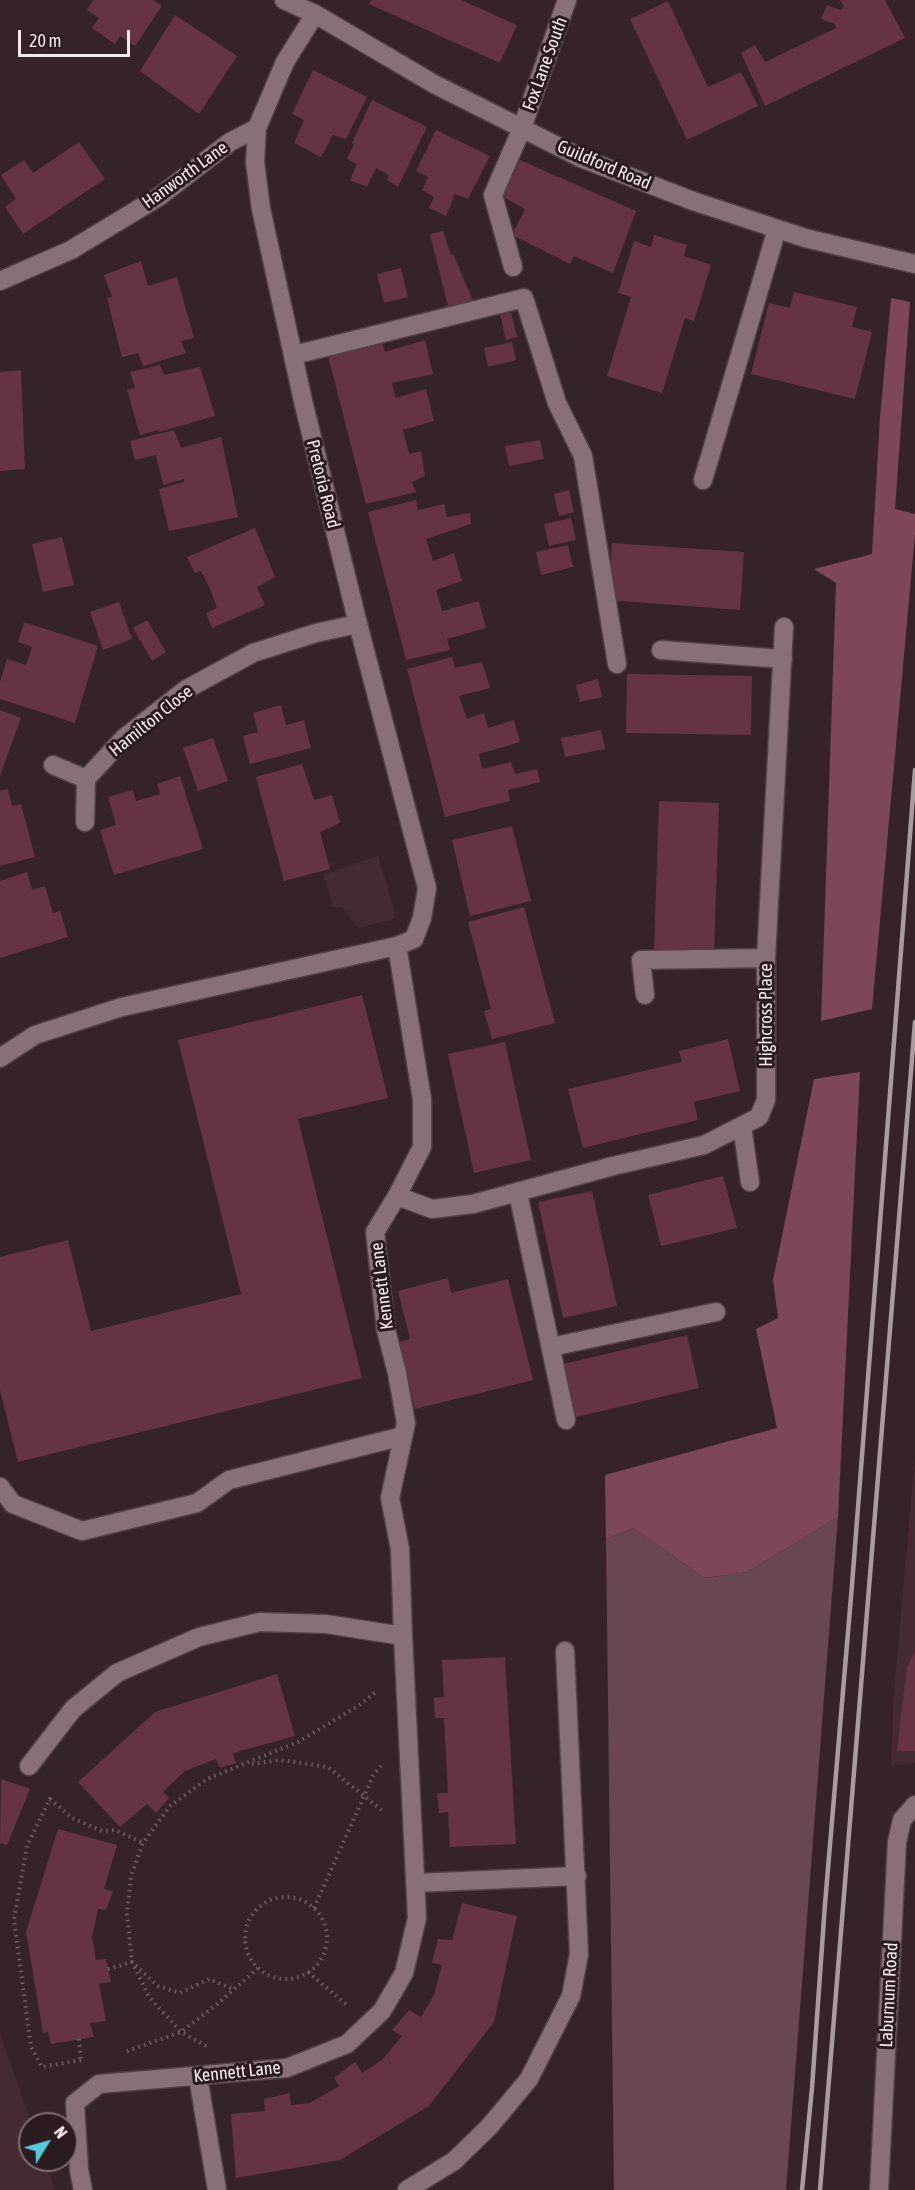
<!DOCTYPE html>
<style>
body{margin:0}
#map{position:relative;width:915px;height:2190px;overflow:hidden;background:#352328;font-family:"Asap Condensed",sans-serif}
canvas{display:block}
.north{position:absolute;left:18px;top:2112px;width:60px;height:60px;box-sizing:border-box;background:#2b1a1f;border:2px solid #7c6d71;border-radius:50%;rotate:53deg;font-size:16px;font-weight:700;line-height:24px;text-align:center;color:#f6e9ec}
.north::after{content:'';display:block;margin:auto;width:21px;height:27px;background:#52cbd9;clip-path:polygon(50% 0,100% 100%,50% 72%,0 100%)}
.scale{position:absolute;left:18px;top:30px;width:112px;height:27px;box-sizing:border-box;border:3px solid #f6e9ec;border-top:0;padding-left:8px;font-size:18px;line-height:21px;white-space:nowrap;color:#f6e9ec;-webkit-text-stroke:4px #2b1a1f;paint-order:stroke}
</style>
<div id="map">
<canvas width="915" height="2190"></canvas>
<div class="north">N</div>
<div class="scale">20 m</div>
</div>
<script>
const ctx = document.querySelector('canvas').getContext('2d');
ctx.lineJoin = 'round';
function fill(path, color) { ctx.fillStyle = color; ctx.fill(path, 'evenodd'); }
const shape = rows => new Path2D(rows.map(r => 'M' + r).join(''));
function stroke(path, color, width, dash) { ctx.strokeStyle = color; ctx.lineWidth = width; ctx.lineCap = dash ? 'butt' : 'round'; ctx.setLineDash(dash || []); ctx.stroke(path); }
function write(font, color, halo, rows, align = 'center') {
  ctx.font = font + ' "Asap Condensed",sans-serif'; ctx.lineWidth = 6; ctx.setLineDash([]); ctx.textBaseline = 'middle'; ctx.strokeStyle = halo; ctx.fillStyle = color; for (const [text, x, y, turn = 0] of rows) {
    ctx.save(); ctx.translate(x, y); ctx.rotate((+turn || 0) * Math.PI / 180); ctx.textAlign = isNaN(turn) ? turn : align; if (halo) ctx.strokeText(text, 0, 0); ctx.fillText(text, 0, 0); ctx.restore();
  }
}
fill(shape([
 [378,856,395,912,394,919,358,928,342,907,333,907,323,875],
 [915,1457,915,1763,891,1766,894,1692],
 [0,2034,32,2124,30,2160,44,2160,55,2190,0,2190]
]), '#442b32');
fill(shape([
 [838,1517,786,2190,614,2190,606,1539,633,1528,705,1578,747,1572]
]), '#684750');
fill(shape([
 [891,298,910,302,895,509,915,514,915,534,872,1009,821,1021,836,583,814,569,872,554,880,417],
 [860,1072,838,1517,747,1572,705,1578,633,1528,606,1539,605,1475,777,1428,756,1329,778,1318,773,1280,814,1079]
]), '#7d4757');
fill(shape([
 [93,0,153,0,162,6,135,46,120,36,115,44,92,28,99,18,87,10],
 [371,0,461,0,517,25,500,63,369,4],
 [840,0,885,0,905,38,765,106,741,53,755,45,765,62,836,28,835,24,821,19,827,5,840,10,844,7],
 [668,1,708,87,741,72,758,106,687,140,630,19],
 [175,15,237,56,199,114,140,71],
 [313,70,367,97,346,139,333,135,321,157,294,143,304,120,292,114],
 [372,100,427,127,398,187,387,180,389,175,376,168,367,187,350,180,357,164,347,159,354,144,352,143],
 [436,130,490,156,468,199,455,194,446,216,429,208,434,197,422,190,428,177,416,171],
 [79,142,105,179,23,234,5,207,16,199,1,175,24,160,33,173],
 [520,160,636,211,613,273,574,256,570,264,512,235,525,209,503,197],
 [443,231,451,255,453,254,474,303,449,310,430,234],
 [654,235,687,245,684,256,711,265,694,321,685,318,662,393,607,376,631,297,618,293,634,241,651,247],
 [141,261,148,286,177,277,194,338,181,341,186,353,143,366,138,353,122,357,107,298,112,297,104,275],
 [401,268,408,297,384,303,377,274],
 [794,292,857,307,852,327,872,332,855,399,751,374,769,303,790,308],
 [511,312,517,337,506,340,500,315],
 [425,340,433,374,392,383,396,398,426,389,434,421,403,430,409,454,421,451,425,476,412,482,416,492,366,504,328,356,382,342,385,352],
 [512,342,516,360,488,367,484,348],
 [160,365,164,375,200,367,215,416,159,432,158,430,140,435,127,390,135,388,130,372],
 [21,370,25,469,0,471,0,372],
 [174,430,181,448,221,437,238,517,169,531,159,489,184,482,184,479,163,485,156,455,135,460,130,441],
 [540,440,544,459,509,466,505,446],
 [569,490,574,512,559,516,554,494],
 [416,500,418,510,444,504,447,517,470,513,471,524,426,539,433,561,454,553,462,581,436,590,442,611,479,601,486,628,447,639,450,650,406,660,368,512],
 [571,518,576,540,549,546,544,524],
 [255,528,275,577,257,587,265,605,212,628,206,613,217,608,210,589,201,571,195,573,187,557],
 [62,537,74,585,43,592,32,544],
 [612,543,744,552,740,610,608,600],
 [568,545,573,567,541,575,536,552],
 [119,602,132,639,103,650,90,612],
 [147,620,166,652,152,661,133,628],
 [24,622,98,646,75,723,0,699,0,682,7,659,26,665,32,647,18,642],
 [452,657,455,668,482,662,490,688,459,696,467,719,484,713,488,728,514,720,520,742,479,754,482,769,511,762,515,774,537,769,540,782,508,790,510,801,445,817,407,669],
 [627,674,752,676,751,735,626,733],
 [598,679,602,697,580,702,576,685],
 [281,705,286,725,304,720,311,748,250,764,243,736,258,732,253,713],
 [0,710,21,718,0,776],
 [601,730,605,749,565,757,561,738],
 [213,738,228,781,198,791,183,748],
 [302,764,314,800,332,795,340,823,320,832,330,869,284,881,256,777],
 [180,776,203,849,114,875,100,830,116,825,108,797,133,790,136,801,160,794,157,784],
 [8,789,12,806,21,804,35,857,0,866,0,791],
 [659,801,719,803,714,951,654,949],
 [512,826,531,901,470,916,452,840],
 [27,872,32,890,45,886,53,913,60,911,68,937,0,958,0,881],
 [524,907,555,1023,492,1039,484,1011,491,1009,468,922],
 [362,995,388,1098,298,1119,362,1378,18,1462,0,1390,0,1257,68,1240,91,1331,241,1294,178,1040],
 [728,1039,740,1091,694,1102,698,1120,583,1148,568,1089,682,1062,679,1051],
 [505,1042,531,1160,474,1173,448,1054],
 [723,1176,737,1228,661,1246,648,1195],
 [592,1191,617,1306,563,1318,538,1202],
 [448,1278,451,1293,508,1279,533,1380,415,1409,399,1342,410,1339,398,1291],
 [687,1335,699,1388,576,1417,563,1364],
 [915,1652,915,1751,897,1751,907,1666],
 [505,1657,516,1844,450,1847,448,1812,439,1813,437,1793,448,1793,444,1718,435,1718,434,1698,444,1697,442,1660],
 [277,1674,295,1736,233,1753,236,1763,220,1768,216,1759,185,1771,163,1792,169,1798,156,1813,147,1804,120,1827,78,1782,155,1712],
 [1,1779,30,1789,7,1845,0,1843],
 [58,1829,117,1845,104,1889,113,1891,106,1910,98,1909,92,1937,96,1960,106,1959,111,1982,99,1984,106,2021,90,2023,94,2037,51,2044,48,2032,43,2033,26,1932],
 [462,1903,517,1916,494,2022,429,2106,340,2160,236,2178,231,2114,265,2111,264,2099,290,2093,291,2105,310,2103,339,2086,334,2078,355,2062,362,2073,382,2060,402,2036,392,2030,409,2010,421,2017,434,1995,442,1965,432,1963,438,1939,452,1940]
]), '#663343');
const minor = shape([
 [284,0,315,14,434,84,581,158,693,201,805,238,915,264],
 [513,267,493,195,522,128,567,0],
 [0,281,71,250,160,196,230,142,257,128,285,62,315,14],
 [294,355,524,298,557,403,583,456,617,664],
 [703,480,777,229],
 [661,650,783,659],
 [53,765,86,779,85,822],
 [86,779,124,738,185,690,253,653,316,633,358,624],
 [645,995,641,960,766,958],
 [0,1058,35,1035,122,1007,397,946,414,939,422,918,427,888,358,624,303,401,261,209,255,162,257,128],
 [742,1126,750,1182],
 [518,1193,566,1420],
 [397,1196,432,1209,473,1204,613,1166,704,1145,759,1117,766,1100,766,958,784,627],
 [551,1347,716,1312],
 [0,1487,13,1504,82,1531,197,1503,229,1480,403,1436],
 [29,1766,73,1709,117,1673,199,1637,260,1622,326,1624,403,1636],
 [415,1883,577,1876],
 [198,2077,217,2190],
 [83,2190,79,2170,75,2103,99,2084,287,2068,347,2044,382,2011,404,1973,417,1918,403,1636,400,1549,390,1498,406,1423,397,1373,386,1330,375,1232,397,1196,422,1147,422,1099,397,946],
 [407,2190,454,2161,489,2127,529,2079,571,1996,579,1954,565,1651],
 [879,2190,897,1842,902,1820,915,1805]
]);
stroke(minor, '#504146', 21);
stroke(shape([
 [252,1764,280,1760,328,1767,384,1812],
 '245 1938a41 41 0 1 1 82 0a41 41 0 1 1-82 0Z',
 [314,1908,373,1776,381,1766],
 [108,1969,132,1962,158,1986,180,1993,209,1979,235,1990],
 [308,1972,348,2006],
 [79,2039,81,2060],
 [206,2046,181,2032,149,1997,132,1962,127,1914,131,1876,143,1843,170,1806,207,1779,298,1742,358,1706,377,1691],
 [127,2051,181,2032,215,2006,258,1968],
 [81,2060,42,2067,31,2047,14,1920,27,1846,50,1799,72,1818,102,1831,115,1830,143,1843]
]), '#716165', 4, [1.5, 4.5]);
stroke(minor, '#877177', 18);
stroke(shape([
 [802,2190,812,2088,825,1904,852,1585,915,770],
 [820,2190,915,1022]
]), '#aa9b9e', 4.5);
write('18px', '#f6e9ec', '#2b1a1f', [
 ["Fox Lane South",545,64,-70],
 ["Guildford Road",604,165,23],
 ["Hanworth Lane",185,175,-36],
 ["Pretoria Road",323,484,76],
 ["Hamilton Close",151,721,-39],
 ["Highcross Place",766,1015,-90],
 ["Kennett Lane",382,1286,-97],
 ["Laburnum Road",889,1995,-87],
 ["Kennett Lane",237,2072,-6]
]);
</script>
